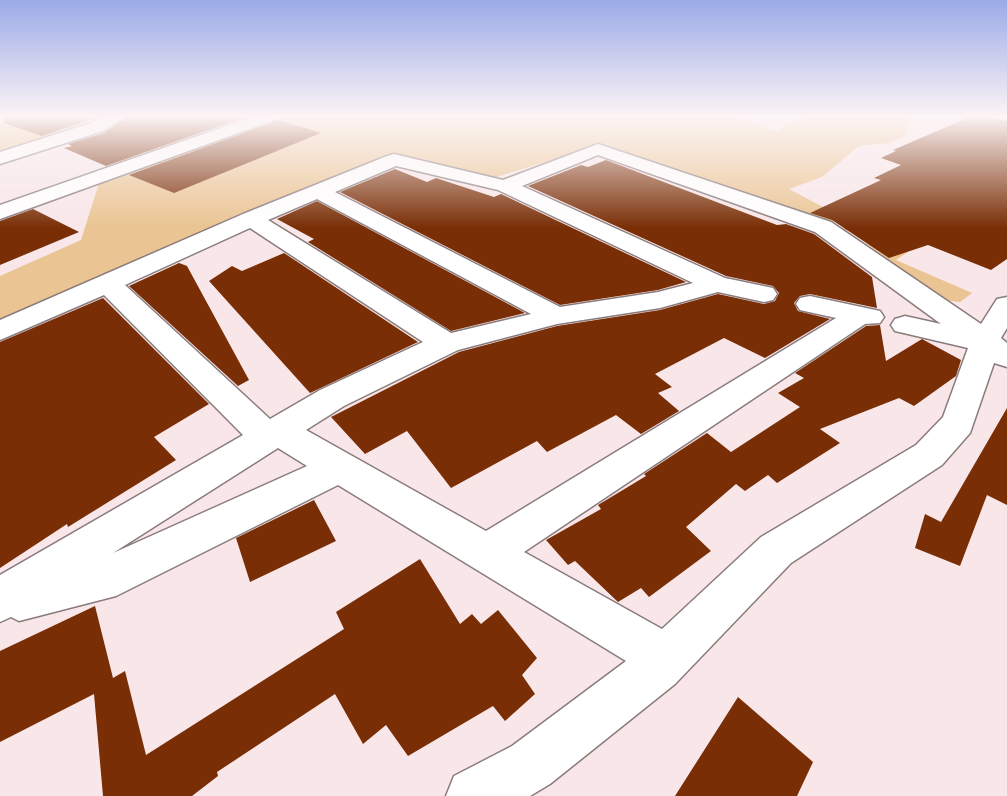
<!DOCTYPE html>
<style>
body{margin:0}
canvas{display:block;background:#f8e6e8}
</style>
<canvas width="1007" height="796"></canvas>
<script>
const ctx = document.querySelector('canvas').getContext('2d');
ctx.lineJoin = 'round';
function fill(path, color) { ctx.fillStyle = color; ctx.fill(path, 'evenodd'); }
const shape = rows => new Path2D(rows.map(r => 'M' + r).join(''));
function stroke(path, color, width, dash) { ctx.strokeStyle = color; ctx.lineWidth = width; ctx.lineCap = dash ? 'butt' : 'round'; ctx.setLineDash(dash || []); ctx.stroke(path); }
fill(shape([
 [66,116,106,116,87,126,0,153,0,123,22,129],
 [283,116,730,116,776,131,805,116,911,116,904,137,889,143,859,146,822,177,789,189,842,217,827,225,796,210,603,144,490,179,396,154,0,321,0,276,81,240,100,180],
 [853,224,890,254,908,252,896,260,972,293,960,302,943,300,851,232,842,229]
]), '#eac492');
fill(shape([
 [4,116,100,116,42,136,3,123],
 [128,116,248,116,106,166,64,148,72,146,68,144,104,133],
 [972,116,988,116,1007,121,1007,259,991,270,928,245,889,258,832,220,810,213,881,180,874,178,901,165,881,158,896,151,893,150],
 [279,120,321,133,174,193,129,175],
 [606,160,777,225,786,224,814,234,872,277,877,308,810,294,800,296,794,303,798,311,830,319,765,358,724,338,655,374,672,387,658,393,679,411,641,434,616,415,547,452,537,441,451,488,407,431,365,454,331,417,459,352,557,326,660,310,718,294,764,304,775,301,779,293,773,286,726,276,528,186,581,165,588,167],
 [395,169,427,182,436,178,494,197,501,194,686,282,658,290,560,305,340,192],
 [317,201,525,313,451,331,308,242,314,239,277,219],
 [33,209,79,232,0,265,0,221],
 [284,253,418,342,310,393,209,281,232,266,242,271],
 [179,263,187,266,249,380,238,386,129,286],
 [103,298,209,404,154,437,176,460,68,527,67,524,0,568,0,342],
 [880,325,886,361,922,339,961,360,956,376,914,406,899,398,820,429,840,443,777,483,768,475,745,491,736,484,686,527,711,551,649,597,641,588,618,602,575,561,568,565,546,540,601,509,598,505,646,476,644,474,707,433,731,452,800,407,778,393,804,378,795,373,866,326],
 [1007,408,1007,505,987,495,960,566,915,548,925,514,941,522],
 [314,500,336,541,250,582,236,538],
 [420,559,460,624,472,614,481,624,498,610,537,658,522,675,535,694,505,721,493,706,408,756,386,725,363,744,335,694,217,772,218,776,192,796,103,796,94,694,0,742,0,651,95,606,113,678,125,671,146,755,344,629,336,612],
 [738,697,813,762,797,796,675,796]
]), '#792e06');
const minor = shape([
 [105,116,126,116,103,131,0,164,0,152,91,123,105,116],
 [255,116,279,116,277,119,0,219,0,205,255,116],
 [598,144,831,222,981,324,997,299,1007,297,1007,328,1001,338,1007,343,1007,367,994,363,970,433,942,465,791,563,675,684,550,784,530,796,446,796,454,776,512,746,626,661,338,485,116,596,19,621,11,617,0,622,0,575,243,435,104,295,0,340,0,320,243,214,387,156,394,154,503,180,598,144],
 [598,155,815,232,941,324,905,316,895,319,891,325,895,331,968,348,943,417,916,445,761,537,662,629,524,552,865,324,880,323,884,317,880,311,810,296,800,298,796,304,800,310,836,318,486,531,306,430,344,406,458,350,557,324,660,308,718,292,764,302,773,300,777,294,773,288,725,278,522,186,598,155],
 [396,166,498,190,693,283,658,292,560,307,335,192,396,166],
 [317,199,531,314,451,333,268,220,317,199],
 [250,228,423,342,320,390,270,419,125,285,250,228],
 [278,448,307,466,113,553,278,448]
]);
stroke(minor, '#8a7b7c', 3);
fill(minor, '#fff');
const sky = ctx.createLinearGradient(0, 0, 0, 228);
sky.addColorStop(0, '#9baae7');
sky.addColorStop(0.51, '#fcf4f5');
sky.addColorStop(1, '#fcf4f500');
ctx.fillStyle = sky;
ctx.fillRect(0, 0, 1007, 228);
</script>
